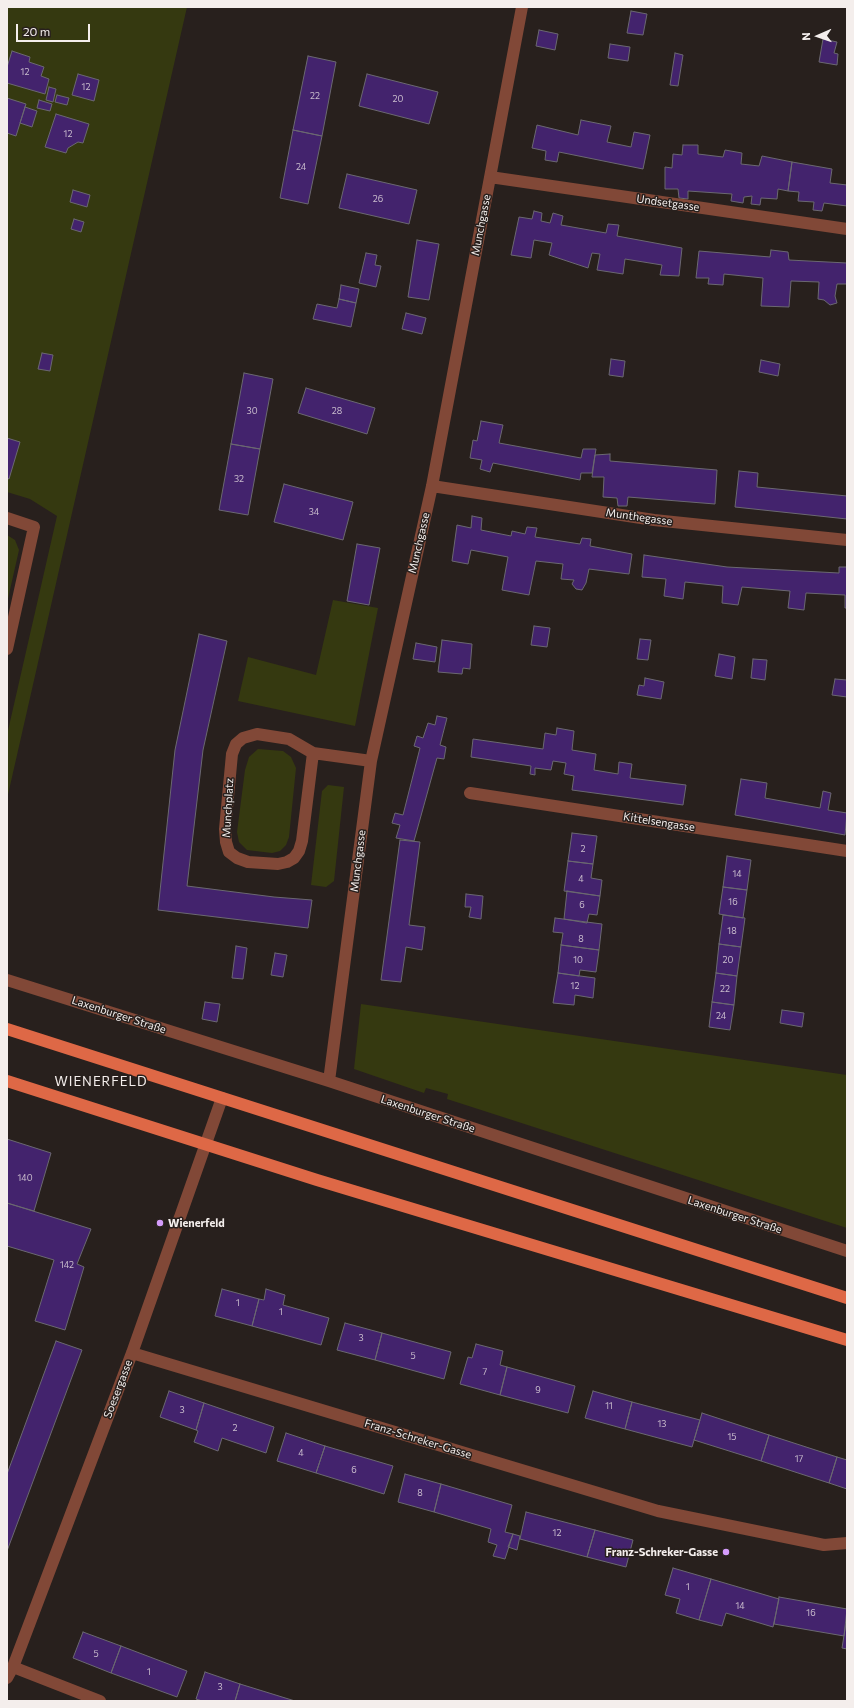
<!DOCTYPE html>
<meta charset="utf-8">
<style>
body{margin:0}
#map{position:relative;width:854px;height:1708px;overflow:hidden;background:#28201d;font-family:Commissioner,sans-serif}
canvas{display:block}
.frame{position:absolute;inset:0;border:8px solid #f4eeec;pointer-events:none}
.north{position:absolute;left:798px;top:16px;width:40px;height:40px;-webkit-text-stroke:3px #28201d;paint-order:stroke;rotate:268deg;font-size:11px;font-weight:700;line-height:16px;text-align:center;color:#f4eeec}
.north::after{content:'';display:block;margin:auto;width:14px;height:18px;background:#f4eeec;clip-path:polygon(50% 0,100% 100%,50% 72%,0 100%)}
.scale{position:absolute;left:16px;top:24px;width:74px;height:18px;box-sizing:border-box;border:2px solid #f4eeec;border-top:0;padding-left:5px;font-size:12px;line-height:14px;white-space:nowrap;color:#f4eeec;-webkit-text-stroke:3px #28201d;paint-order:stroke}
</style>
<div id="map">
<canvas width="854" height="1708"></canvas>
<div class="frame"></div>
<div class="north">N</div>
<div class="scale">20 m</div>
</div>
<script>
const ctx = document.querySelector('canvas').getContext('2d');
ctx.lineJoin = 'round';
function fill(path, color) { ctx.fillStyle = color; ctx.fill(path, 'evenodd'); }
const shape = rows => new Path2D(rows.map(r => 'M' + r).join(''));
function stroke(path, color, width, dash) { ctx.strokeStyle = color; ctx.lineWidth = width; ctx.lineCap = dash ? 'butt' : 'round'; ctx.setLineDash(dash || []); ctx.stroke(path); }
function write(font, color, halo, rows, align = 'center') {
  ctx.font = font + ' Commissioner,sans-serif'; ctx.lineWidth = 3; ctx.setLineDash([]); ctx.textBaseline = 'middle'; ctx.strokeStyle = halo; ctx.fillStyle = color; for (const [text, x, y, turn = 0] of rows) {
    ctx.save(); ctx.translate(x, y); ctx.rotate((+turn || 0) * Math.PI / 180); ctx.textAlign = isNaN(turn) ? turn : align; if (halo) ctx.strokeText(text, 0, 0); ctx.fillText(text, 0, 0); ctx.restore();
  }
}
fill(shape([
 [7,7,187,7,7,799,7,735,57,516,30,499,7,492],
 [7,535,15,540,19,550,7,603],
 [333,600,378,608,355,726,238,701,248,657,316,675],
 [258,749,283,751,291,757,296,768,289,837,286,845,280,851,272,853,247,850,239,842,237,832,245,770,249,757],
 [328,785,344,787,334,881,326,887,311,885,322,791],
 [361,1004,847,1075,847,1228,447,1099,448,1094,426,1088,424,1093,354,1069]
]), '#353910');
const building = shape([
 [631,11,647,14,643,35,627,33,631,11],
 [539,30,558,34,555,50,536,46,539,30],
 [823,39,837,42,834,53,838,54,837,65,819,62,823,39],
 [610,44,630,47,628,61,608,58,610,44],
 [12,51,30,57,29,62,44,67,41,76,49,79,45,94,7,83,7,67,12,51],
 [675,53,683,55,678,86,670,85,675,53],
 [308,56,336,62,322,136,293,130,308,56],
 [78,74,99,80,94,101,72,95,78,74],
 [367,74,438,92,429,124,359,106,367,74],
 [49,87,56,89,53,102,46,100,49,87],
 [57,95,69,98,67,105,55,102,57,95],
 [7,98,26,104,16,136,7,133,7,98],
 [39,100,52,104,50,111,37,108,39,100],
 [25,107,37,111,32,127,20,123,25,107],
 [56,114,89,124,83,143,78,142,68,148,66,153,45,147,56,114],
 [581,120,611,126,607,142,631,147,634,132,650,135,643,169,559,152,557,162,545,160,546,151,532,148,537,125,578,135,581,120],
 [293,130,322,136,308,204,280,198,293,130],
 [683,145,698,145,698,154,723,157,725,150,742,153,741,164,759,166,762,156,792,162,788,191,778,189,777,199,761,198,760,205,751,204,752,196,744,197,743,203,731,201,732,194,688,191,688,199,679,198,678,189,665,189,665,167,672,168,673,154,682,155,683,145],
 [792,162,832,169,830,183,847,185,847,206,824,203,822,211,813,210,814,202,798,201,799,192,788,191,792,162],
 [347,174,417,190,409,224,339,208,347,174],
 [73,190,90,195,87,207,70,202,73,190],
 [534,211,542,213,541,221,550,223,553,213,563,216,561,225,606,233,608,224,619,225,617,236,682,248,679,276,660,275,662,265,625,259,623,274,597,270,600,254,592,253,588,268,549,255,552,243,534,240,531,258,511,255,519,217,532,219,534,211],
 [74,219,84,222,81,232,71,229,74,219],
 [417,240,439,244,429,300,408,297,417,240],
 [771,250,788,252,789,260,847,263,847,284,837,284,835,296,837,303,830,305,824,300,818,299,819,282,791,281,789,307,761,306,763,278,724,274,723,285,708,284,709,278,696,278,699,251,770,257,771,250],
 [366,253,377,255,375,265,381,266,376,287,359,283,366,253],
 [341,285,359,289,356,303,339,299,341,285],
 [339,299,356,303,351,327,313,319,317,304,337,308,339,299],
 [406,313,426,318,422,334,402,329,406,313],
 [42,353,53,355,50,371,38,369,42,353],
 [611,359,625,361,623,377,609,375,611,359],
 [761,360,780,364,778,376,759,372,761,360],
 [244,373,273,379,260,449,231,444,244,373],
 [306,388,375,408,367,434,298,413,306,388],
 [481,421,503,425,499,443,581,458,583,449,596,449,592,473,581,473,580,480,493,463,490,472,480,469,482,460,470,458,473,440,477,441,481,421],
 [7,438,20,442,9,479,7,478,7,438],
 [231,444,260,449,248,515,219,510,231,444],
 [610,454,610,461,717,470,715,504,628,497,627,506,618,506,617,498,603,497,604,477,592,477,595,455,610,454],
 [739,471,758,473,757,487,847,496,847,519,735,507,739,471],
 [284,484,353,502,343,540,274,522,284,484],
 [472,516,482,518,481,530,511,536,512,531,525,534,527,527,537,528,535,537,580,544,582,538,591,539,590,546,632,554,629,574,589,569,586,583,582,590,576,589,572,584,574,580,561,579,563,564,536,561,529,595,502,590,508,557,471,550,468,564,452,561,457,525,471,528,472,516],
 [357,544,380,548,369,605,347,601,357,544],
 [644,555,727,567,839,573,839,567,847,567,847,608,845,608,845,595,806,593,804,610,788,608,790,591,742,587,738,605,722,603,723,586,685,582,683,599,664,596,666,579,642,577,644,555],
 [534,626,550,628,547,647,531,645,534,626],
 [199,634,227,641,203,750,187,886,274,897,312,900,308,928,158,910,175,750,199,634],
 [640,639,651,640,648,660,637,659,640,639],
 [442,640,472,644,470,669,463,668,462,674,438,672,442,640],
 [416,643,437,647,435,662,413,659,416,643],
 [719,654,735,657,732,679,715,676,719,654],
 [753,659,767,660,765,680,751,678,753,659],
 [645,678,664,682,661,699,637,695,639,685,644,686,645,678],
 [835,679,847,680,847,697,832,695,835,679],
 [437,716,447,718,440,745,446,747,444,759,437,758,414,841,396,838,400,825,392,823,395,813,403,815,420,748,414,746,417,736,423,738,428,723,435,725,437,716],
 [557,728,574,731,572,750,596,754,594,770,618,774,619,762,632,764,630,778,686,785,683,805,572,790,574,776,564,774,566,763,553,761,551,770,535,768,535,775,530,774,531,766,471,757,473,739,543,749,545,733,556,735,557,728],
 [741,779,767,783,765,798,820,808,823,791,831,793,828,810,847,813,845,835,735,815,741,779],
 [572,833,597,836,593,864,568,861,572,833],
 [400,840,420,842,409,925,425,927,422,950,406,947,401,982,381,980,400,840],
 [727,856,751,860,747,890,723,887,727,856],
 [568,861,593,864,591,878,602,880,600,896,564,891,568,861],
 [723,887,747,890,743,918,719,914,723,887],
 [567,891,600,896,597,915,589,914,587,923,564,919,567,891],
 [466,894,483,896,481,919,469,917,471,907,465,907,466,894],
 [723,915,745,918,741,947,719,944,723,915],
 [555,918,602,924,599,950,561,945,563,933,553,932,555,918],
 [719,944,741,947,737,976,716,973,719,944],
 [561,945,599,950,596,972,580,970,579,976,558,973,561,945],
 [236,946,247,948,243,979,232,978,236,946],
 [275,953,287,955,283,977,271,975,275,953],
 [558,973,595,978,593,998,575,995,574,1005,553,1003,558,973],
 [716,973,737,976,734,1005,712,1002,716,973],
 [205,1002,220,1004,217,1022,202,1019,205,1002],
 [712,1002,734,1005,730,1030,709,1027,712,1002],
 [782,1010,804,1013,802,1027,780,1023,782,1010],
 [7,1139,51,1153,34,1211,7,1203,7,1139],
 [7,1203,91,1229,77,1264,84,1267,65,1330,35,1321,54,1260,7,1246,7,1203],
 [222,1289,259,1299,252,1326,215,1316,222,1289],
 [266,1289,285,1295,283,1305,329,1318,321,1345,252,1326,259,1299,264,1300,266,1289],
 [345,1323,382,1333,375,1360,337,1350,345,1323],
 [382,1333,451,1352,444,1379,375,1360,382,1333],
 [56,1341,82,1350,7,1551,7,1474,56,1341],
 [476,1344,503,1351,500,1365,507,1367,500,1395,460,1384,468,1357,472,1358,476,1344],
 [507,1367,575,1386,568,1413,500,1395,507,1367],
 [169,1391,204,1403,196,1430,160,1417,169,1391],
 [593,1391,632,1402,625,1429,585,1418,593,1391],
 [632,1402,700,1420,692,1447,625,1429,632,1402],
 [204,1403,274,1427,266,1453,222,1438,218,1451,194,1442,198,1431,196,1430,204,1403],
 [702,1413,769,1435,761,1461,694,1440,702,1413],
 [286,1433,325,1446,316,1473,277,1461,286,1433],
 [769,1435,837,1457,829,1483,761,1461,769,1435],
 [325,1446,393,1466,384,1494,316,1473,325,1446],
 [837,1457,847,1460,847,1489,829,1483,837,1457],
 [405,1474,441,1484,434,1512,398,1502,405,1474],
 [441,1484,512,1505,505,1532,513,1534,505,1559,493,1556,497,1545,488,1542,491,1529,434,1512,441,1484],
 [526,1512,595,1530,587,1557,520,1539,526,1512],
 [595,1530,633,1540,626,1567,587,1557,595,1530],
 [513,1534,520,1536,517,1550,508,1547,513,1534],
 [673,1568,711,1579,699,1620,676,1613,680,1599,665,1595,673,1568],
 [711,1579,779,1599,773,1627,726,1613,722,1626,699,1620,711,1579],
 [779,1597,847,1609,844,1636,774,1624,779,1597],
 [847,1617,847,1649,842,1648,847,1617],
 [83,1632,121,1646,111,1673,73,1658,83,1632],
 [121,1646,187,1671,177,1697,111,1673,121,1646],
 [205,1672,240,1684,235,1701,202,1701,196,1699,205,1672],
 [240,1684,295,1701,235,1701,240,1684]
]);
fill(building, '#43236d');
stroke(building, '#6b6871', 1);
stroke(shape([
 [490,177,847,229],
 [432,486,654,520,847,540],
 [7,518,34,527,7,649],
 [313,753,302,841,299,851,294,858,287,862,278,864,248,862,237,858,229,852,226,842,225,829,232,754,236,744,243,738,257,734,289,739,313,753,371,761],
 [470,793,847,851],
 [7,980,329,1081,847,1251],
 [329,1081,371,761,432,486,522,7],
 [132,1353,658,1511,824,1545,847,1543],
 [13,1667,100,1701],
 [7,1678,13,1667,132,1353,222,1098]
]), '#814837', 12);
stroke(shape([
 [7,1029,847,1298],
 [7,1081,317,1180,847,1340]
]), '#de6846', 12);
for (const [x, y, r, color] of [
 [160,1223,4,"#d59cfb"],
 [726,1552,4,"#d59cfb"]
]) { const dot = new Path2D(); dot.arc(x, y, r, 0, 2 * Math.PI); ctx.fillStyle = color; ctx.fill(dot); stroke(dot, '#28201d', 1.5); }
write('9px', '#c8bbcc', null, [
 ["12",25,72],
 ["12",86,87],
 ["22",315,96],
 ["20",398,99],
 ["12",68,134],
 ["24",301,167],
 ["26",378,199],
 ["30",252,411],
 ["28",337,411],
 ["32",239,479],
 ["34",314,512],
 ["2",583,849],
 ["14",737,874],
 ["4",581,879],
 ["16",733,902],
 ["6",582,905],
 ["18",732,931],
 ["8",581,939],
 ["10",578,960],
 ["20",728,960],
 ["12",575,986],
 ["22",725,989],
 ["24",721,1016],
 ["140",25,1178],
 ["142",67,1265],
 ["1",238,1303],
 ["1",281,1312],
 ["3",361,1338],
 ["5",413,1356],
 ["7",485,1372],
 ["9",538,1390],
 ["11",609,1406],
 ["3",182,1410],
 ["13",662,1424],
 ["2",235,1428],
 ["15",732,1437],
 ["4",301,1453],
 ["17",799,1459],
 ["6",354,1470],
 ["8",420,1493],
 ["12",557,1533],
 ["1",688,1587],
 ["14",740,1606],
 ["16",811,1613],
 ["5",96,1654],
 ["1",149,1672],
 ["3",220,1687]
]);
write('11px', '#f4eeec', '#28201d', [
 ["Undsetgasse",668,203,8],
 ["Munchgasse",481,225,-79],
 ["Munthegasse",639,517,8],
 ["Munchgasse",419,543,-77],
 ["Munchplatz",228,808,-87],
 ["Kittelsengasse",659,822,9],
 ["Munchgasse",358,861,-83],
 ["Laxenburger Straße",119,1015,18],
 ["Laxenburger Straße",428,1114,18],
 ["Laxenburger Straße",735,1215,18],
 ["Soesergasse",118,1389,-69],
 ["Franz-Schreker-Gasse",418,1439,17]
]);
write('bold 11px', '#f4eeec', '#28201d', [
 ["Wienerfeld",168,1223],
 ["Franz-Schreker-Gasse",718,1552,"right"]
], 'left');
ctx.letterSpacing = '1px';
write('13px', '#f4eeec', '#28201d', [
 ["WIENERFELD",101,1082]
]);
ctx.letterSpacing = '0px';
</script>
